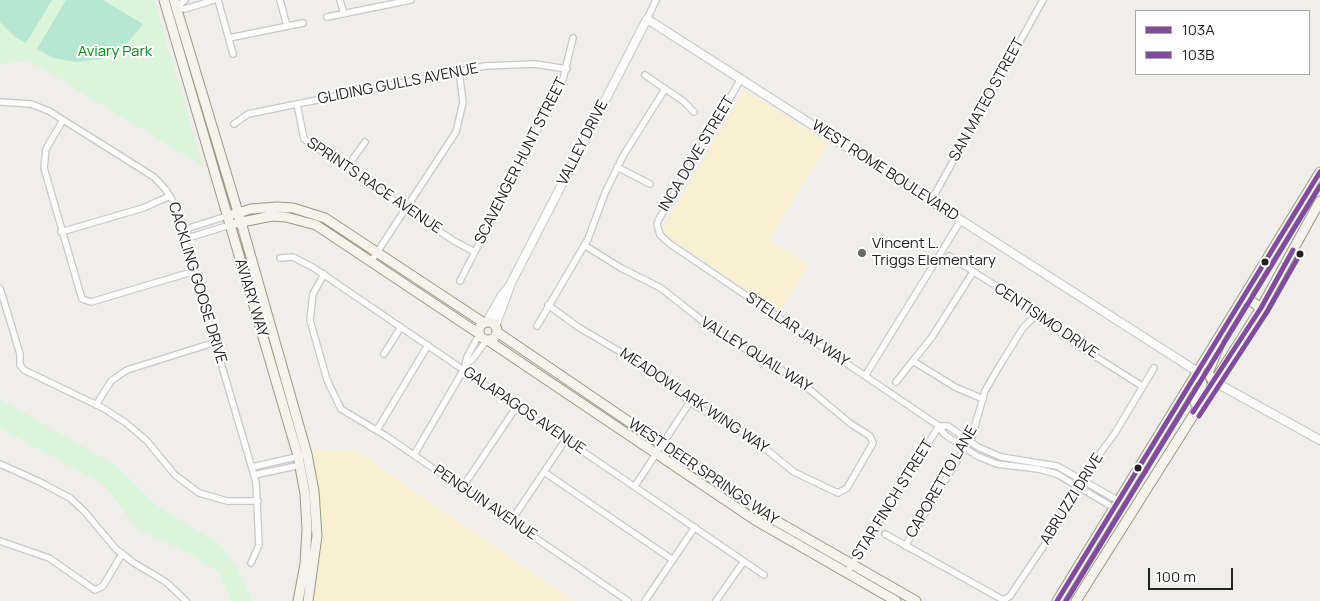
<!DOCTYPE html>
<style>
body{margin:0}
#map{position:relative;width:1320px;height:601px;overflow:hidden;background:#f0eeeb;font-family:Manrope,sans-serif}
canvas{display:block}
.legend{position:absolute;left:1135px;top:10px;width:175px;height:65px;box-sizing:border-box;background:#fff;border:1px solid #a7a7a7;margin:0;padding:6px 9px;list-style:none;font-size:15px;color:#222}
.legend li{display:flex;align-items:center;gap:10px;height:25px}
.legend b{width:25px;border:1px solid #a7a7a7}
.scale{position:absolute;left:1148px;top:568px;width:85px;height:22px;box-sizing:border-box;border:2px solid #222;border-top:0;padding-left:6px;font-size:15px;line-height:18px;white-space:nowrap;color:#222;-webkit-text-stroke:4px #fff;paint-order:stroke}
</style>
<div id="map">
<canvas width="1320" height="601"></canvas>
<ul class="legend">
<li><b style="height:6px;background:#804c9e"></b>103A</li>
<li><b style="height:6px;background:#804c9e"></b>103B</li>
</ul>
<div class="scale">100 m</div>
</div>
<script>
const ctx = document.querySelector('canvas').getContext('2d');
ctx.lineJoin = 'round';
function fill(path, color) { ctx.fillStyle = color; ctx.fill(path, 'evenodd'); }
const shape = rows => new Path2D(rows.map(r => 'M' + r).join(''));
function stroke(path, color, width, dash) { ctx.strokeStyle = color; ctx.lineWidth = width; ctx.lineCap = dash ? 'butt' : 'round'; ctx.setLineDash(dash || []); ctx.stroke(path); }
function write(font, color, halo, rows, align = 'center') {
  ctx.font = font + ' Manrope,sans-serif'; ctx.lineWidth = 4; ctx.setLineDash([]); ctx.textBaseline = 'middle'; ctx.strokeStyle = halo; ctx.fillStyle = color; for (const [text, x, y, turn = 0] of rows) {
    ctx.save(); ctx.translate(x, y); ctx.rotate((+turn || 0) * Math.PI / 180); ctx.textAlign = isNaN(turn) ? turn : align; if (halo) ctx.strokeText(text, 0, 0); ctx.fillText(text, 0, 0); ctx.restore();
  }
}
fill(shape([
 [744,90,829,143,769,240,809,265,780,313,662,231],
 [313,450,355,450,574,601,314,601,320,571,322,521]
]), '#f8f0d0');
fill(shape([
 [0,0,154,0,203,166,28,60,0,65],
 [0,399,117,466,160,508,220,544,236,566,253,601,232,601,218,572,193,555,136,528,105,485,0,428]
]), '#daf5da');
fill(shape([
 [0,0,52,0,26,43,15,37,0,22],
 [66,0,103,0,143,24,124,47,102,59,76,62,54,58,37,49]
]), '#b7e6d2');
const minor = shape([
 [218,0,233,54],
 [280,0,287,26],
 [340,0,344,14],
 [175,7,185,9,214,0],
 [176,7,185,0],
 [327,17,411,0],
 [647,19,656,0],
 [229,38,303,23],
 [645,75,683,101,694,112],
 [741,79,659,219,657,224,660,235,670,244,939,426,944,434,977,456,997,464,1038,469,1057,474,1114,508],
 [0,102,31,104,49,111,154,177,166,190,174,203,256,482,259,545,251,563],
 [297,104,304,139,454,241,475,252],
 [63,120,46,149,44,168,82,299,91,302,195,271],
 [234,124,248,114,485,66,535,64,567,69],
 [347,167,365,142],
 [617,167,650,184],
 [931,201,1043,0],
 [227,216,189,228,184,234,191,237,230,225],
 [61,232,143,208,170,196],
 [949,256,1021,302,1074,343,1142,386],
 [280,258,293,257,314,268,764,575],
 [372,260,456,132,463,102,459,71],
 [324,274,313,294,310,320,327,380,341,409,386,436,628,601],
 [460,281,563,79,573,38],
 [0,288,20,354,20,365,24,370,103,408,126,423,147,441,175,475,199,493,227,501,258,501],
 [548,305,578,327,641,364,696,406,751,437,794,472,838,493,847,488,873,443,870,436,851,424,798,380,715,331,661,288,621,268,584,245],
 [537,326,588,239,605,193,623,156,665,89],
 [384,354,401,327],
 [913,361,955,387,983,399],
 [466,363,472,360,486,341],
 [865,376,961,220],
 [896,382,932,337,973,272],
 [96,405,111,381,127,370,216,342],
 [939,426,948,426,978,447,1001,457,1057,466,1119,501],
 [377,430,428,345],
 [414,455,464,369,467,357,479,335],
 [0,464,40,482,70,498,84,511,116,549,134,563,166,582,186,601],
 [252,467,301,456],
 [544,472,673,560],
 [254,475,301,465],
 [635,486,690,402],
 [462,488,517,406],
 [511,521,566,439],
 [885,534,1005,601],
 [0,541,49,558,95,590,103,586,122,554],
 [905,546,972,436,985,391,997,370,1023,328,1036,315],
 [847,573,939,426],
 [645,601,695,527],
 [716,601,744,561],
 [1002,601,1010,596,1051,535,1074,489,1115,433,1154,368]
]);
const tertiary = shape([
 [487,322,502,295,509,287,647,19,1198,372],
 [495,326,509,289],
 [1213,381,1320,440]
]);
const secondary = shape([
 [164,0,298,456,305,494,307,529,305,564,298,601],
 [174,0,241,222,307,454,314,491,317,536,308,601],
 [234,214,251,209,277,207,293,208,325,218,484,323],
 [237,223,272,216,286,217,316,225,478,333],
 [1245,297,1261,308],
 '479 331a9 9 0 1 1 18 0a9 9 0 1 1-18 0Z',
 [497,332,766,515,916,601],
 [489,341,755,520,896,601],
 [1213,381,1208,373,1219,346],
 [1195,403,1202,384,1198,372],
 [1057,601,1320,172],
 [1076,601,1261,308,1320,201]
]);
stroke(minor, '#c9c8c7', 8);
stroke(tertiary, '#c9c8c7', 10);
stroke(secondary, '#999a82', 11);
stroke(minor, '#fdfcfc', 5.5);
stroke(tertiary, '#fdfcfc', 8);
stroke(secondary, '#f4f4ed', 9);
stroke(shape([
 [1193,412,1261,308,1293,250],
 [1057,601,1320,172]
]), '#804c9e', 5);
stroke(shape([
 [1199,416,1267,312,1300,254],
 [1066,601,1320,186]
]), '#804c9e', 5);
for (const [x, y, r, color] of [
 [862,253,5,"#6a6968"],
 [1300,254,4.5,"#222"],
 [1265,262,4.5,"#222"],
 [1138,468,4.5,"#222"]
]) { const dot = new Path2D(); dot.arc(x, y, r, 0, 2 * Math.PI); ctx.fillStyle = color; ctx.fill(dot); stroke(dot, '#fff', 2); }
write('15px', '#0c8416', '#fff', [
 ["Aviary Park",115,52]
]);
write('15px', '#222', '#fff', [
 ["GLIDING GULLS AVENUE",398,84,-11],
 ["SAN MATEO STREET",987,100,-61],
 ["VALLEY DRIVE",583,143,-63],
 ["INCA DOVE STREET",697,154,-59],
 ["SCAVENGER HUNT STREET",521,161,-63],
 ["WEST ROME BOULEVARD",885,171,33],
 ["SPRINTS RACE AVENUE",374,186,34],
 ["CACKLING GOOSE DRIVE",197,283,73],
 ["AVIARY WAY",251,298,73],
 ["CENTISIMO DRIVE",1046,321,34],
 ["STELLAR JAY WAY",797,330,34],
 ["VALLEY QUAIL WAY",756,355,32],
 ["MEADOWLARK WING WAY",694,401,34],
 ["GALAPAGOS AVENUE",524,411,34],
 ["WEST DEER SPRINGS WAY",703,472,34],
 ["CAPORETTO LANE",942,482,-60],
 ["ABRUZZI DRIVE",1072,499,-58],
 ["STAR FINCH STREET",893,500,-58],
 ["PENGUIN AVENUE",485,503,34]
]);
write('15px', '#222', '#fff', [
 ["Vincent L.",872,244],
 ["Triggs Elementary",872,261]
], 'left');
</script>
